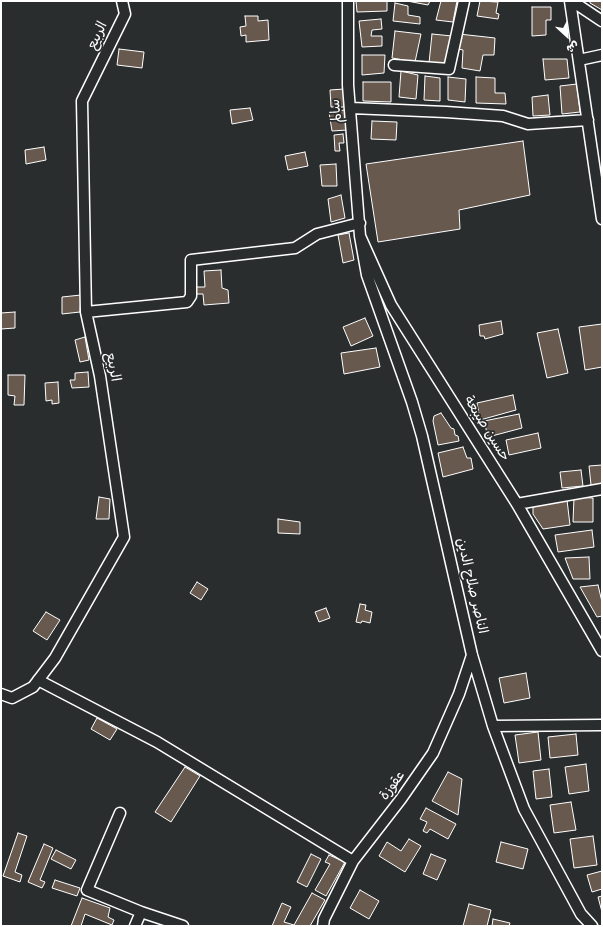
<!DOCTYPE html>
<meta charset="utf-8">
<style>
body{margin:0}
#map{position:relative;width:603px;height:927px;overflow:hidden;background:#2a2d2e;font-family:Mynerve,"Playpen Sans Arabic",sans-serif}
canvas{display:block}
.frame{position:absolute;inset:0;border:2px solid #fff;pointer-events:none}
.north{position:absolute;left:547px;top:16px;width:40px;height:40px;-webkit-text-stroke:3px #2a2d2e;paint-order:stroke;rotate:154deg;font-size:11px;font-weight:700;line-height:16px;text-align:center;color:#fff}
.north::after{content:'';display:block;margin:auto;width:14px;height:18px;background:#fff;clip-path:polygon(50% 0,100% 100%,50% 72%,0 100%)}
</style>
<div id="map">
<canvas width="603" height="927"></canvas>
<div class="frame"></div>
<div class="north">ش</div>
</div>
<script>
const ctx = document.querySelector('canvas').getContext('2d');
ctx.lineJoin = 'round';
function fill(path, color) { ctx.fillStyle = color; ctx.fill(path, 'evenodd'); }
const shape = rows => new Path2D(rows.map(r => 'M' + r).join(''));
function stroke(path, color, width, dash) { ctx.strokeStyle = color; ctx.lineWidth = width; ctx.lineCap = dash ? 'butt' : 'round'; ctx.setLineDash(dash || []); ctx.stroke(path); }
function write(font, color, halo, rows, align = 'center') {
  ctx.font = font + ' Mynerve,"Playpen Sans Arabic",sans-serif'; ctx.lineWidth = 3.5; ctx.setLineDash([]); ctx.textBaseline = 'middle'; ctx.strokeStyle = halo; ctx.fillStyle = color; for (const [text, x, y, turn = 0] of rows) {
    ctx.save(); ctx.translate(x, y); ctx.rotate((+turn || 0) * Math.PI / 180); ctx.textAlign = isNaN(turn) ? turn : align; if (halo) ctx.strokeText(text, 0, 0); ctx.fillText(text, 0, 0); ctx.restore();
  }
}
const building = shape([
 [356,1,387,1,387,11,357,12,356,1],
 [407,1,430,1,428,5,407,1],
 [441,1,457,1,453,22,436,20,441,1],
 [480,1,498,2,496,13,499,14,498,19,477,16,480,1],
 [590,1,602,1,602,10,590,3,590,1],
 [395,3,408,6,408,15,420,17,420,24,393,21,395,3],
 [532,7,551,7,551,20,546,20,546,35,532,36,532,7],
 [245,16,258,16,258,21,268,20,269,40,246,42,246,35,241,36,240,27,246,26,245,16],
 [381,19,382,29,372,30,371,36,382,36,382,46,362,47,359,21,381,19],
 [395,31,421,34,415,62,392,58,395,31],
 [432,34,452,36,448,65,429,63,432,34],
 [459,34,495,38,494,55,483,55,480,71,462,68,463,50,458,49,459,34],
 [119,49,144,52,142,68,117,65,119,49],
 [362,55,385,55,384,73,362,75,362,55],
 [543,59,567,59,569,78,545,80,543,59],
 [401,71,418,75,416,99,399,97,401,71],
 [425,76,440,78,440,101,424,100,425,76],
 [448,77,466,79,465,102,448,100,448,77],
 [476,77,495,78,495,93,505,93,506,104,476,103,476,77],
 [363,82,391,82,391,102,363,101,363,82],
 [577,84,580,112,562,114,560,86,577,84],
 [344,89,345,107,331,107,330,90,344,89],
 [548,95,550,115,533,116,532,97,548,95],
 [250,108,253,120,232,124,230,110,250,108],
 [345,110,347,130,332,131,329,112,345,110],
 [372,121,397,122,396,140,371,139,372,121],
 [343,134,344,143,339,143,340,151,335,151,334,135,343,134],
 [523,141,530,195,459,210,460,229,378,242,366,164,523,141],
 [44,147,46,160,26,164,25,150,44,147],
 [305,152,308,166,288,170,285,156,305,152],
 [336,164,337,186,322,186,320,165,336,164],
 [341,195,345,218,331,222,328,199,341,195],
 [349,233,354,260,343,263,338,235,349,233],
 [221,270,222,288,228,290,229,303,204,305,203,294,196,294,195,287,205,287,204,271,221,270],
 [81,295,80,312,62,314,62,297,81,295],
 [15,312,15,328,1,329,1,313,15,312],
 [365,318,373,336,351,346,343,327,365,318],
 [501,321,503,334,485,339,484,336,480,336,479,325,501,321],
 [602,324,602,367,585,370,579,327,602,324],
 [558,329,568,373,547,378,537,333,558,329],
 [85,337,89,360,80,362,75,340,85,337],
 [376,348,380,367,344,374,341,353,376,348],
 [88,372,89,387,72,388,70,380,75,380,75,373,88,372],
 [8,375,25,375,24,405,14,405,15,396,8,395,8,375],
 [58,382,59,403,52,404,52,400,46,401,45,383,58,382],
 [513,395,516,410,480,420,477,403,513,395],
 [441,413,451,428,454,429,455,435,458,436,459,441,438,445,433,421,434,416,441,413],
 [519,414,522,428,488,437,484,421,519,414],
 [538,433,541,448,509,455,506,440,538,433],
 [463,447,467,458,471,458,473,469,443,477,438,453,463,447],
 [602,465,602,484,591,485,589,466,602,465],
 [581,470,583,486,562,488,560,472,581,470],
 [99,497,110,499,109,519,96,519,99,497],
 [574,497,593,498,593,522,573,522,574,497],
 [567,500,570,525,543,529,533,514,533,505,567,500],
 [278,519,300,522,300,534,278,533,278,519],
 [592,530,594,547,558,552,555,535,592,530],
 [589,557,590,579,573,579,565,558,589,557],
 [197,582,208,589,201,600,190,593,197,582],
 [598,585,602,602,602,616,597,617,580,587,598,585],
 [360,604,366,605,365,610,372,612,370,623,362,621,361,623,356,622,360,604],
 [326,608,330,618,319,622,315,612,326,608],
 [46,612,60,620,47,640,33,631,46,612],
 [526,673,530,698,504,703,499,678,526,673],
 [97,718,117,729,110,740,91,729,97,718],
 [538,732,541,760,519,763,515,735,538,732],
 [576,734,578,755,550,758,548,737,576,734],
 [586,764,589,791,569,794,565,767,586,764],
 [185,767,200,776,171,822,155,812,185,767],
 [549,769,552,797,536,799,533,771,549,769],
 [448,772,462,779,458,815,432,801,448,772],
 [571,802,576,830,554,833,550,805,571,802],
 [426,808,456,824,448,839,430,829,427,833,423,831,427,822,420,819,426,808],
 [18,833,27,836,15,872,22,875,20,882,3,876,18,833],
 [593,836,597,865,574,868,570,839,593,836],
 [409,839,421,846,405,872,379,856,387,842,401,851,409,839],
 [501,842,528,849,523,869,496,862,501,842],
 [44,844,53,848,40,880,45,882,42,888,28,882,44,844],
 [56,850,76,860,71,869,51,859,56,850],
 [311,854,321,859,307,887,297,882,311,854],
 [431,854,446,860,437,880,423,874,431,854],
 [329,855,345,862,326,896,315,890,330,864,325,862,329,855],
 [602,871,602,889,592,892,587,875,602,871],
 [55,880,80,888,77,896,52,888,55,880],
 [360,890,379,901,369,919,350,908,360,890],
 [312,893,325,900,310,926,272,926,282,903,291,907,284,922,294,925,312,893],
 [602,896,602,912,598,897,602,896],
 [82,898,110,908,108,917,114,920,112,925,85,914,81,926,71,926,82,898],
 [469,904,491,910,487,926,463,926,469,904],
 [493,919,510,923,509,926,492,926,493,919]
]);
fill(building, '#68594f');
stroke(building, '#fff', 1);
const minor = shape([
 [348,1,348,85,360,236,391,305,517,504,602,651],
 [570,1,602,219],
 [572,1,602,21],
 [579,60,602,55],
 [394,65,449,69,464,1],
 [351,108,446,112,503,116,528,124,588,120],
 [360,236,367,275,412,402,422,436,472,655,493,726,524,809,581,914,592,926],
 [86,312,187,302,191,296,191,260,295,248,317,234,360,223],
 [517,504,602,489],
 [38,680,157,742,353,861],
 [1,694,12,698,33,687,55,658,124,537,100,376,86,312,82,101,125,14,122,1],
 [493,726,602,725],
 [120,813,87,890,141,912],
 [135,926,141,912,183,926],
 [323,926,324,919,353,861,401,799,433,753,459,694,472,655]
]);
stroke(minor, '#fff', 13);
stroke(minor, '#2a2d2e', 10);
write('14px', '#fff', '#2a2d2e', [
 ["الربيع",98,36,-64],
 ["سالم",337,111,-95],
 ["الربيع",112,367,79],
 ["حسين صيبعة",486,429,58],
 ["الناصر صلاح الدين",471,586,77],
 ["عقوزة",393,786,-54]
]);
</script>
